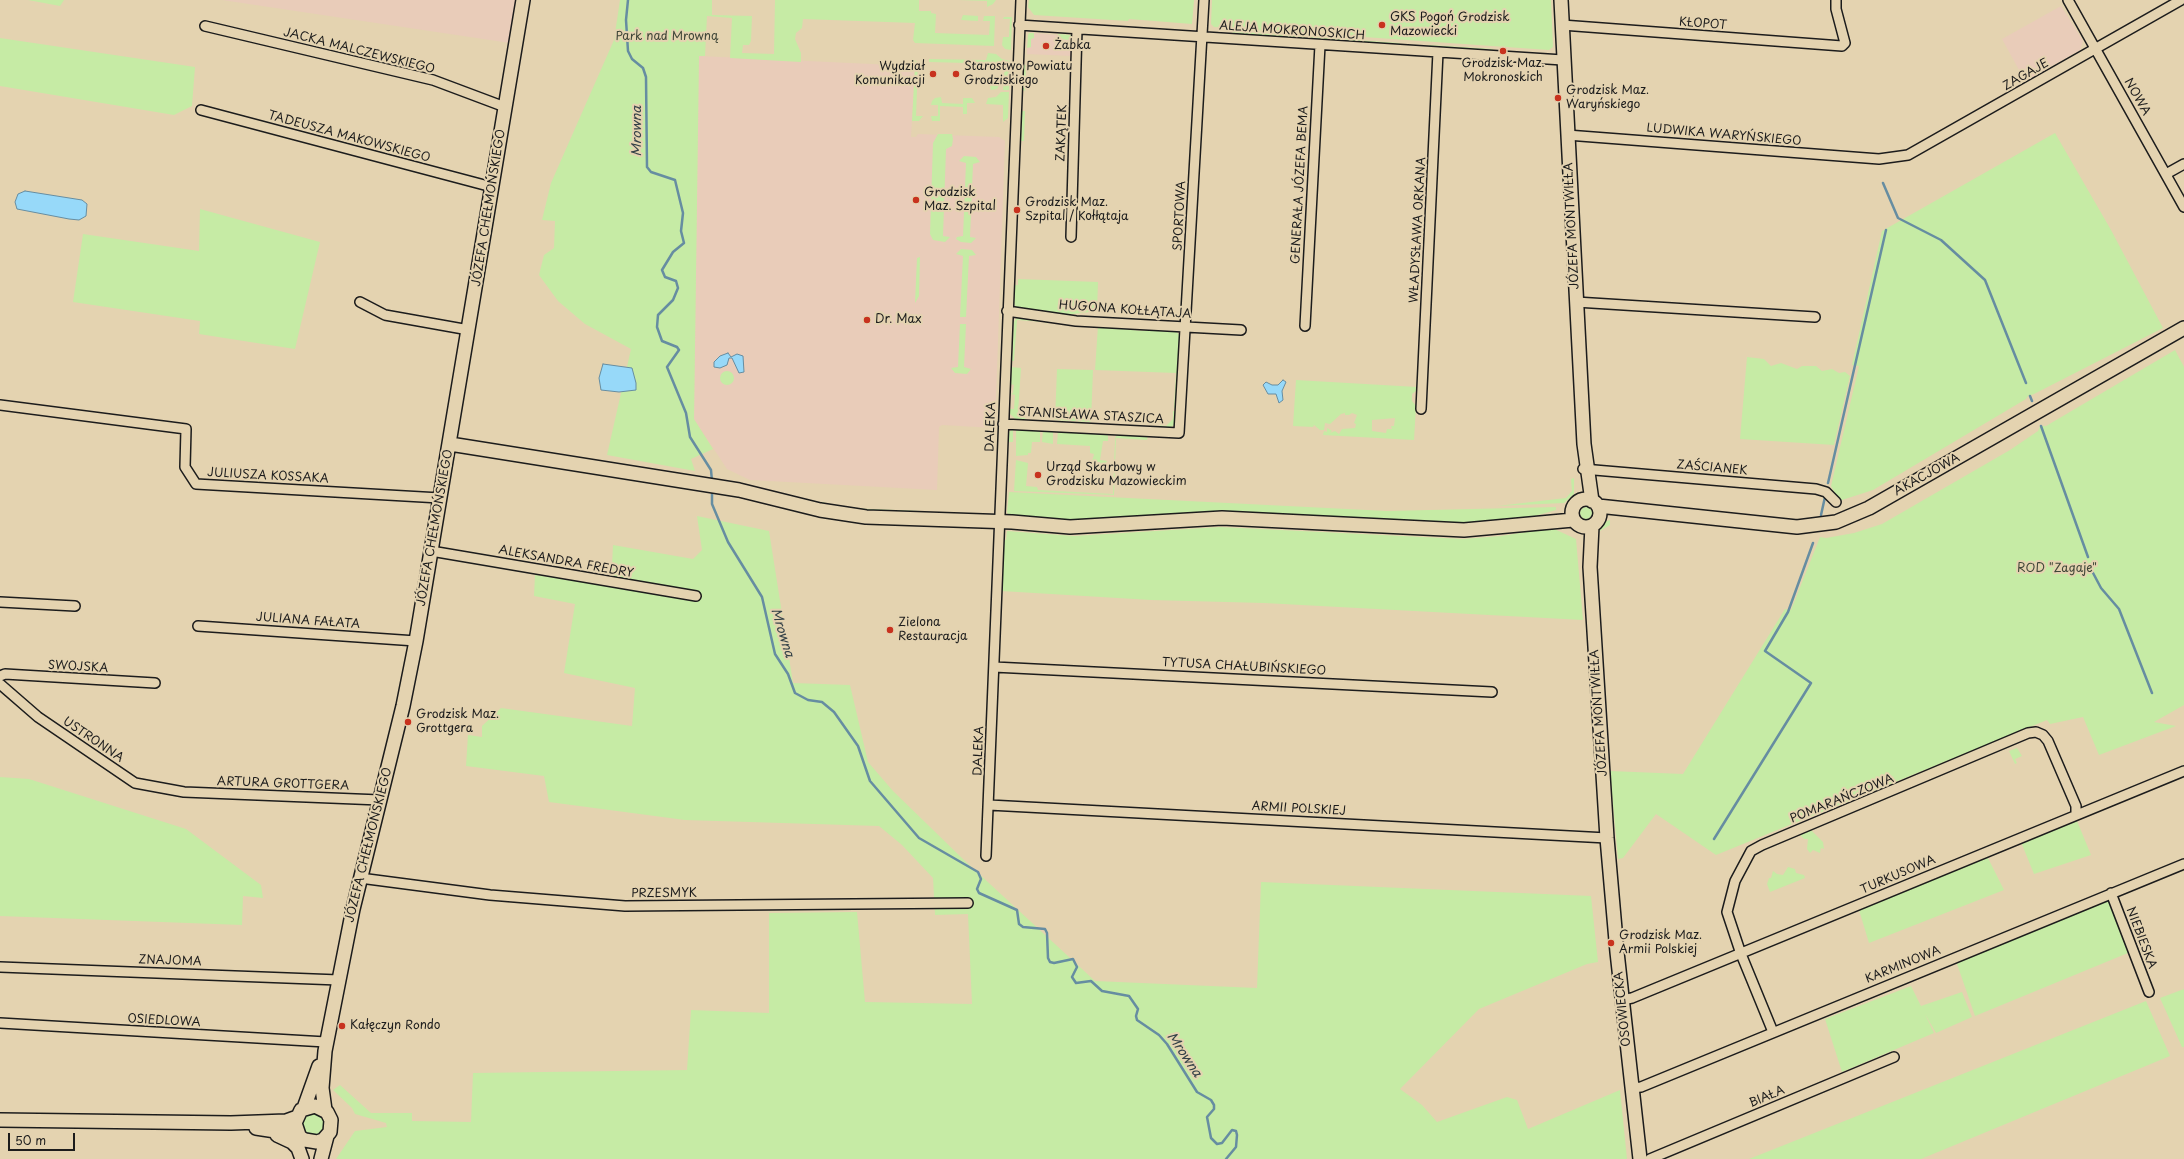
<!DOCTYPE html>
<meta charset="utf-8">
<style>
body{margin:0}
#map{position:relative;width:2184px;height:1159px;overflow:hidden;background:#e4d3b0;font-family:"Playpen Sans",sans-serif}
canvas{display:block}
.scale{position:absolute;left:8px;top:1133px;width:67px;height:18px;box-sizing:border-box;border:2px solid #1c1c1c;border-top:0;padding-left:5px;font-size:12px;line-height:14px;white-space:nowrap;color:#1c1c1c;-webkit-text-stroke:3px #e4d3b0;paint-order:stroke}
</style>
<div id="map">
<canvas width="2184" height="1159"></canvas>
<div class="scale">50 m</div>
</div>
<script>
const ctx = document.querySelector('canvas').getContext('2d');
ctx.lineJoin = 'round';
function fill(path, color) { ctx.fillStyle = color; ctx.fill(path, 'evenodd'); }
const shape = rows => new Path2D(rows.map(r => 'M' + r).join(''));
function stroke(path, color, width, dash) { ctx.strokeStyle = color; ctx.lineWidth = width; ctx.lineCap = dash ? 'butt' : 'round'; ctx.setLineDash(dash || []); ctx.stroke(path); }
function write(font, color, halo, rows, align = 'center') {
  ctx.font = font + ' "Playpen Sans",sans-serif'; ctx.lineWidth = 4; ctx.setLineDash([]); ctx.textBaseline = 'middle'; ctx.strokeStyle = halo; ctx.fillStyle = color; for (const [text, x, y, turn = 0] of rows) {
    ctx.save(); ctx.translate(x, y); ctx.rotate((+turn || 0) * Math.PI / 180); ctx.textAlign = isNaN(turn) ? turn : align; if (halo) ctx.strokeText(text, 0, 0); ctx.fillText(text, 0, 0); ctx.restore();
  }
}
fill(shape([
 [222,0,517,0,510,43],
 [2061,6,2083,41,2080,50,2025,81,2002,39],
 [1034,33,1066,36,1072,42,1072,56,1027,54,1027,40],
 [699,56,915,66,911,137,916,137,918,134,999,137,1005,141,995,428,942,425,939,427,937,490,750,480,727,469,694,419]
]), '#e9ccb9');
fill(shape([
 [28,0,64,0,60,6],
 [620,0,712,0,712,15,752,16,751,41,749,45,743,45,742,53,774,54,775,0,919,0,919,11,931,11,931,13,936,14,935,33,989,35,990,21,983,21,984,16,995,16,994,46,915,43,913,40,915,23,803,19,802,28,796,33,795,39,801,53,801,62,730,58,732,18,707,16,705,56,699,56,694,419,713,449,691,459,695,471,607,455,631,349,585,324,558,301,539,275,544,255,554,248,555,221,542,220,551,183,614,40],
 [959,0,996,0,993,4,987,7,987,1],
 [1029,0,1194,0,1192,24,1129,19,1128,21,1034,15,1028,7],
 [1212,0,1551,0,1553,47,1549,50,1350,36,1344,32,1326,31,1313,30,1310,34,1214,27,1211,24],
 [963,15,978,16,978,21,961,20],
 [1004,17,1012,17,1011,50,1005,49,1002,45,1003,37,1009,37,1010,19,1003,19],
 [1232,31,1305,37,1305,40,1234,35],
 [1029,33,1034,33,1034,38,1031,39,1031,47,1027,48,1028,35],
 [1058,34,1071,35,1072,42,1070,40,1059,39],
 [1311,37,1400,43,1397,46,1310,41],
 [0,38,195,67,192,106,174,115,0,86],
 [1429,45,1493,49,1493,51,1429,48],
 [988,53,996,54,1002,59,1010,61,1009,90,1003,90,1005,64,929,62,929,59,986,60],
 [913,58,918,63,916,116,923,116,919,121,912,121,915,66,912,66],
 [1024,65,1026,65,1025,91,1023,90],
 [987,80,998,81,1000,84,997,89,991,90,990,85,987,85],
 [1001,92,1009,92,1008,118,1003,122,1003,105,986,104,988,98,996,97],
 [941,97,942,103,963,104,963,98,972,98,975,103,967,103,967,114,963,114,963,107,940,106,940,121,932,121,931,116,938,116,938,105,931,105,932,101,935,98],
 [1022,111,1025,111,1024,141,1021,141],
 [2055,133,2111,230,2163,328,2034,394,2028,396,2026,399,1873,490,1839,501,1831,486,1859,366,1852,365,1882,231],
 [938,134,952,134,953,139,952,146,946,149,943,236,950,237,945,242,933,240,930,234,933,143],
 [964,156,976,157,980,162,973,164,970,237,976,238,971,243,961,242,956,239,957,237,963,236,966,163,959,161],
 [200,209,320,242,295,349,199,334,200,321,73,302,83,234,199,251],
 [961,249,972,250,976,255,969,256,966,317,960,317,963,256,956,254],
 [920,257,919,296,915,303,917,258],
 [1018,279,1098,282,1097,311,1065,315,1017,310,1014,303,1015,285,1018,285],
 [1017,317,1045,320,1047,325,1045,322,1017,320,1014,361,1012,361,1014,322],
 [960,324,966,324,964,367,971,369,967,374,955,373,951,368,958,367],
 [1098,326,1129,328,1132,330,1146,331,1149,329,1175,330,1180,336,1176,408,1174,408,1176,373,1095,370],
 [2175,350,2184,367,2184,705,2154,722,2176,726,2099,755,2083,717,2050,724,2047,720,1716,855,1656,814,1623,858,1618,859,1610,771,1683,774,1785,609,1791,610,1820,537,1826,538,1854,533,1882,524,2010,450,2038,431,2040,426,2046,426],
 [1747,357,1764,359,1771,366,1781,363,1797,369,1802,366,1816,366,1822,371,1832,369,1839,373,1845,372,1850,376,1834,445,1740,439],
 [1011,367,1021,368,1018,412,1026,419,1024,420,1017,420,1010,414,1010,409,1014,409,1015,395,1011,394,1013,393,1014,385,1010,384],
 [1057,369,1093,370,1091,422,1055,420],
 '720 378a7 7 0 1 1 14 0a7 7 0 1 1-14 0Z',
 [1296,380,1417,387,1417,390,1412,394,1412,401,1416,406,1414,440,1323,435,1324,431,1327,432,1327,428,1332,431,1330,433,1335,431,1339,434,1342,429,1355,428,1356,424,1354,423,1357,415,1352,413,1349,415,1345,415,1345,413,1341,414,1330,424,1325,423,1324,430,1320,430,1314,425,1313,427,1293,426],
 [1395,418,1394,426,1391,426,1392,429,1387,429,1386,433,1372,431,1372,420],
 [1173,411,1176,411,1174,425,1171,427,1161,427,1160,425,1166,426,1173,419],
 [1016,428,1040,430,1040,442,1032,442,1031,453,1028,453,1028,455,1016,456],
 [1013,429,1013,442,1007,442,1008,433],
 [1043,430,1053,431,1053,444,1042,442],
 [1058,431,1105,432,1108,436,1108,441,1103,441,1100,460,1107,461,1106,463,1101,466,1100,462,1092,462,1094,454,1090,453,1090,446,1057,444],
 [1117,434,1148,435,1147,440,1116,438,1114,495,1014,491,1016,460,1028,463,1026,486,1037,487,1038,490,1113,494,1115,439],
 [1574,478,1574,494,1564,503,1497,506,1566,498,1572,491,1571,479],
 [1009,492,1387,511,1556,507,1556,510,1531,517,1491,524,1093,522,1015,518,1015,515,1008,514,1007,512],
 [822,502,846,508,920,511,921,513,863,512,821,504],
 '1580 513a6 6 0 1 1 12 0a6 6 0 1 1-12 0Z',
 [697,516,769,531,793,683,850,685,868,762,893,791,964,860,1095,981,1257,988,1261,882,1591,896,1598,962,1587,964,1479,1009,1400,1089,1422,1105,1437,1122,1507,1097,1517,1100,1528,1129,1620,1090,1627,1159,336,1159,355,1131,387,1127,386,1123,355,1114,352,1108,333,1090,340,1085,371,1113,412,1113,412,1121,471,1122,473,1073,687,1070,691,1010,769,1013,769,913,857,912,865,1002,972,1004,968,914,935,915,933,878,902,845,879,826,685,820,549,802,544,776,466,766,468,735,482,737,482,726,501,708,632,726,635,688,564,673,575,604,534,596,535,575,611,586,613,545,693,559,702,550],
 [1610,520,1610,525,1595,534,1602,523],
 [1220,527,1463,539,1501,536,1552,528,1576,539,1583,620,1264,603,1151,600,1001,591,1003,540,1006,540,1007,531,1074,536],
 [2017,748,2022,756,2015,759,2017,763,2015,764,2009,751],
 [0,777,29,779,186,829,261,885,263,898,243,896,242,925,0,916],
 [2077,821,2091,855,2034,874,2021,842],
 [1804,830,1811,830,1823,842,1824,849,1821,848,1820,853,1813,850,1810,853,1807,849,1808,839,1804,839,1800,835],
 [1987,856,2004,890,1869,943,1859,910],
 [1788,867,1795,869,1796,873,1804,875,1805,878,1770,892,1767,884,1769,878,1771,878,1773,871,1777,874,1783,875],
 [2109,898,2128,953,1975,1016,1956,961],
 [1911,986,1921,1006,1962,992,1972,1017,1936,1033,1925,1014,1934,1033,1842,1072,1825,1019],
 [2184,989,2184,1047,2182,1047,2160,998],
 [2146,1001,2170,1056,1921,1159,1749,1159],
 '301 1124a12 12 0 1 1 24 0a12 12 0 1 1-24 0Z'
]), '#c6eba5');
const water = shape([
 [25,191,82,200,87,204,86,216,79,220,69,219,17,209,15,202,18,194,25,191],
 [728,353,731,357,737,354,743,356,744,372,739,373,732,358,729,358,727,365,720,368,714,367,714,362,720,356,728,353],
 [603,364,632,368,636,383,636,390,619,392,601,390,599,378,603,364],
 [1283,380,1286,382,1282,391,1283,400,1279,403,1276,394,1268,394,1263,385,1266,382,1272,385,1278,385,1283,380]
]);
fill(water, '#97d9f9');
stroke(water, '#668da1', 1);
stroke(shape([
 [628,0,626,20,628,51,632,59,643,68,646,77,647,167,651,172,675,180,683,213,681,231,684,243,673,252,662,270,665,277,676,281,678,288,673,300,658,315,657,327,662,341,677,347,679,350,667,367,686,413,690,437,711,470,712,481],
 [1883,183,1898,218,1941,240,1985,280,2026,383],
 [2030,396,2032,401],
 [2041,426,2088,557],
 [1828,483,1886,230],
 [712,490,712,504,728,542,762,597,775,654,788,674,795,693,808,700,822,702,834,712,858,746,870,781,919,838,978,872,981,879,977,889,979,893,1017,910,1019,924,1023,927,1045,929,1047,933,1048,958,1050,962,1054,963,1073,959,1077,967,1072,977,1076,983,1091,981,1102,991,1129,996,1138,1009,1136,1016,1137,1020,1159,1035,1167,1044,1197,1092,1211,1100,1214,1105,1214,1109,1207,1117,1211,1138,1217,1144,1222,1143,1232,1130,1236,1131,1237,1135,1236,1147,1226,1159],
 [1821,515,1825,497],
 [2092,571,2101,588,2119,609,2152,693],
 [1714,839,1811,683,1765,651,1788,612,1813,543]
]), '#668da1', 2.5);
const street = shape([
 [2068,0,2184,207],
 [1019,25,1563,60],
 [1562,25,1842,46,1845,43,1836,9,1836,0],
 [205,26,433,80,505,107],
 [201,110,492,187],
 [1567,135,1879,159,1908,155,2181,0],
 [2166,174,2184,164],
 [1071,237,1077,29],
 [360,302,385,315,469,330],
 [1576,302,1815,317],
 [1007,311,1076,321,1241,330],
 [1305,326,1320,45],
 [0,405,186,429,185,467,196,484,440,498],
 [1421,409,1438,52],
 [1003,424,1179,433,1204,0],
 [1583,469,1816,489,1826,492,1836,502],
 [431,551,696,596],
 [0,602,75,606],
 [198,626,416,641],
 [994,667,1492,692],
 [0,676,5,674,155,683],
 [0,684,38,717,135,783,184,792,380,800],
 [989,805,1607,838],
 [986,856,1021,0],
 [360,878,490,895,625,906,968,903],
 [2111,893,2149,992],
 [0,967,339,980],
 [1622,1000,1632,998,2184,771],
 [0,1023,326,1042],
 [1773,1032,1741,954,1727,912,1735,881,1751,851,1762,845,2028,733,2036,732,2043,735,2048,741,2076,806,2076,814],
 [1632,1088,1641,1087,2184,864],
 [1650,1159,1894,1057]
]);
const secondary = shape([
 [1561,0,1584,444,1592,501],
 [450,444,739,490,820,510,866,517,1012,522,1070,527,1222,518,1464,530,1573,520],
 '1572 513a14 14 0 1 1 28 0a14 14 0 1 1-28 0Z',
 [1598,506,1797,527,1836,522,1869,508,2184,328],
 [1592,526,1590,567,1607,838,1617,952,1640,1159],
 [304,1108,319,1066],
 [325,1110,322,1088,325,1051,353,909,403,706,416,641,523,0],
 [0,1120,231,1123,286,1121,297,1117],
 [256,1128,295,1134,305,1140,317,1142,323,1140,330,1132,331,1120,327,1112,315,1106,301,1110,295,1123,299,1135],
 [277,1135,292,1142,298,1148,302,1159],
 [321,1159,327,1136]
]);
stroke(street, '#1c1c1c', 12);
stroke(secondary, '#1c1c1c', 16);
stroke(street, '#e4d3b0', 9);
stroke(secondary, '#e4d3b0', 13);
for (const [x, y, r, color] of [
 [1382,25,4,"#c8321e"],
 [1046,46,4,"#c8321e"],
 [1503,51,4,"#c8321e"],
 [933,74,4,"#c8321e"],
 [956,74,4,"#c8321e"],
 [1558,98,4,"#c8321e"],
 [916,200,4,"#c8321e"],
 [1017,210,4,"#c8321e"],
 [867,320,4,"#c8321e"],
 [1038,475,4,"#c8321e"],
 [890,630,4,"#c8321e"],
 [408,722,4,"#c8321e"],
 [1611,943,4,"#c8321e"],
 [342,1026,4,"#c8321e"]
]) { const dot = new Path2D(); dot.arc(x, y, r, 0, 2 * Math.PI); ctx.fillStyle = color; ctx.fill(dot); stroke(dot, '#e4d3b0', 1.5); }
write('12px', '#1c1c1c', '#e4d3b0', [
 ["GKS Pogoń Grodzisk",1390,18],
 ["Mazowiecki",1390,32],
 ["Żabka",1054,46],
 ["Grodzisk Maz.",1503,64,"center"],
 ["Mokronoskich",1503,78,"center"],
 ["Wydział",925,67,"right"],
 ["Komunikacji",925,81,"right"],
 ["Starostwo Powiatu",964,67],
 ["Grodziskiego",964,81],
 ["Grodzisk Maz.",1566,91],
 ["Waryńskiego",1566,105],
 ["Grodzisk",924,193],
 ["Maz. Szpital",924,207],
 ["Grodzisk Maz.",1025,203],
 ["Szpital / Kołłątaja",1025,217],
 ["Dr. Max",875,320],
 ["Urząd Skarbowy w",1046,468],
 ["Grodzisku Mazowieckim",1046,482],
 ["Zielona",898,623],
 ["Restauracja",898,637],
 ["Grodzisk Maz.",416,715],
 ["Grottgera",416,729],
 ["Grodzisk Maz.",1619,936],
 ["Armii Polskiej",1619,950],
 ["Kałęczyn Rondo",350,1026]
], 'left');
write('12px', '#1c1c1c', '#e4d3b0', [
 ["KŁOPOT",1703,24,4],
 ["ALEJA MOKRONOSKICH",1292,31,4],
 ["JACKA MALCZEWSKIEGO",359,51,14],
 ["ZAGAJE",2026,75,-30],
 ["NOWA",2137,97,61],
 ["ZAKĄTEK",1062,133,-88],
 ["LUDWIKA WARYŃSKIEGO",1724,135,5],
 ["TADEUSZA MAKOWSKIEGO",349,137,15],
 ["GENERAŁA JÓZEFA BEMA",1300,185,-87],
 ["JÓZEFA CHEŁMOŃSKIEGO",489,208,-81],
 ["SPORTOWA",1180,216,-87],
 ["JÓZEFA MONTWIŁŁA",1572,226,-93],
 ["WŁADYSŁAWA ORKANA",1418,230,-87],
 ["HUGONA KOŁŁĄTAJA",1125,310,4],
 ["STANISŁAWA STASZICA",1091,416,3],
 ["DALEKA",991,427,-88],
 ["ZAŚCIANEK",1712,468,5],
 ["AKACJOWA",1927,475,-29],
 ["JULIUSZA KOSSAKA",268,476,3],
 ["JÓZEFA CHEŁMOŃSKIEGO",435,528,-80],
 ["ALEKSANDRA FREDRY",566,562,10],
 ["JULIANA FAŁATA",308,621,4],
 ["SWOJSKA",78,667,3],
 ["TYTUSA CHAŁUBIŃSKIEGO",1244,667,3],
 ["JÓZEFA MONTWIŁŁA",1599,713,-94],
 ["USTRONNA",93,740,34],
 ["DALEKA",979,751,-88],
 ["ARTURA GROTTGERA",283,784,2],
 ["POMARAŃCZOWA",1842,799,-22],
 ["ARMII POLSKIEJ",1299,809,3],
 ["JÓZEFA CHEŁMOŃSKIEGO",369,845,-76],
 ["TURKUSOWA",1898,875,-23],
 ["PRZESMYK",664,894],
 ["NIEBIESKA",2141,938,69],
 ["ZNAJOMA",170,961,2],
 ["KARMINOWA",1903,965,-22],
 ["OSOWIECKA",1623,1009,-96],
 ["OSIEDLOWA",164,1021,3],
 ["BIAŁA",1767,1097,-23]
]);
write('12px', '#3e4537', '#e4d3b0', [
 ["Park nad Mrowną",667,37],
 ["ROD \"Zagaje\"",2057,569]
]);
write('italic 13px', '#354248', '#e4d3b0', [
 ["Mrowna",637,131,-90],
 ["Mrowna",782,633,73],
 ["Mrowna",1184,1055,56]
]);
</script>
